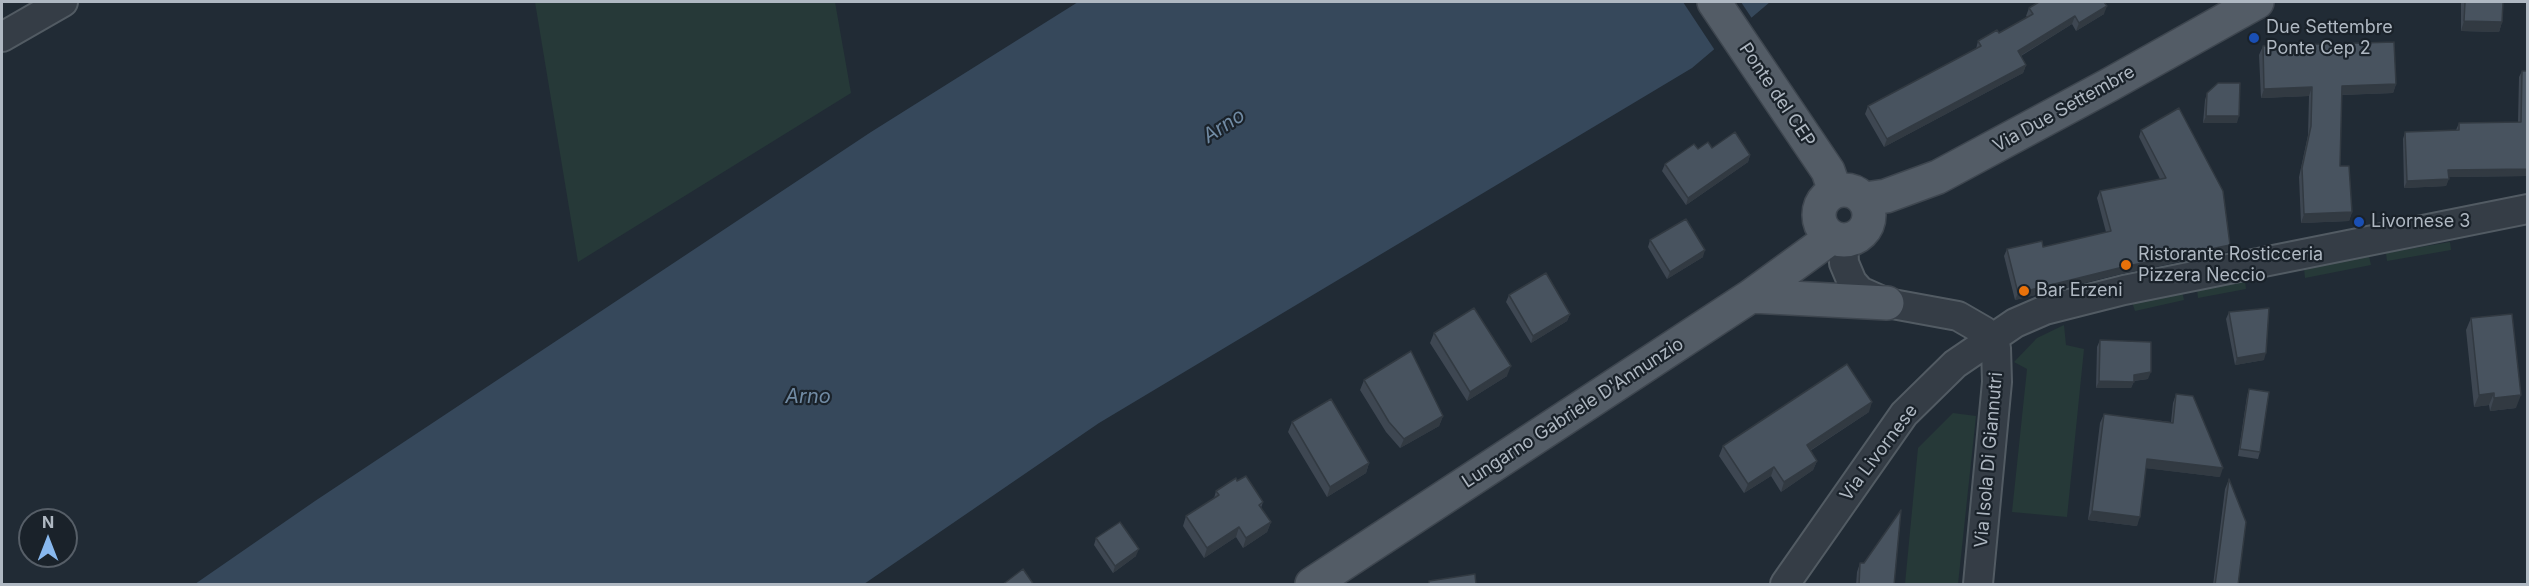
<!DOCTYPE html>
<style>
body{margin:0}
#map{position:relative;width:2529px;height:586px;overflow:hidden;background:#212b35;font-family:Inter,sans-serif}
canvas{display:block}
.frame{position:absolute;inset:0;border:3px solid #afb8c2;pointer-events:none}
.north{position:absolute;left:18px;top:508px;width:60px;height:60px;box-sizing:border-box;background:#1a222a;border:2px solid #565e67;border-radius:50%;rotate:0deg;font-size:16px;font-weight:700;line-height:24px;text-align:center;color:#afb8c2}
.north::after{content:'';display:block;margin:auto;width:21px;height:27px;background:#88b8ee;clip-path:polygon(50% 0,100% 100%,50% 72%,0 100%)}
</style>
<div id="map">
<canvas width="2529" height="586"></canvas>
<div class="frame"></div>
<div class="north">N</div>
</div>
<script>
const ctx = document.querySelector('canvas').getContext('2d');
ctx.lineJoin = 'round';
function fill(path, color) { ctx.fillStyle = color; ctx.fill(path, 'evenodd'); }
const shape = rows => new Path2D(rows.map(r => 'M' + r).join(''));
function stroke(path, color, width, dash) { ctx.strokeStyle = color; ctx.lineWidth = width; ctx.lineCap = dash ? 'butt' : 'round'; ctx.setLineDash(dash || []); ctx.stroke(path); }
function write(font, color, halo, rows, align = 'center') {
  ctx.font = font + ' Inter,sans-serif'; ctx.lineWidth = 4.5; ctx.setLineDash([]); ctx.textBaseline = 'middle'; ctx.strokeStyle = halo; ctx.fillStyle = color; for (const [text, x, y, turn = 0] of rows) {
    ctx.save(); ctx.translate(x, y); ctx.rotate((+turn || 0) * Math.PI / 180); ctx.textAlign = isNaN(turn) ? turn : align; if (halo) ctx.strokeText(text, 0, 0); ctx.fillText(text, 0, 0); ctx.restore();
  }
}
fill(shape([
 [535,2,835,2,851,93,578,262],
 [2450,242,2451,250,2387,261,2386,253],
 [2369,256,2371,265,2305,278,2304,268],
 [2245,280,2246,289,2198,298,2197,289],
 [2182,291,2184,300,2135,311,2132,302],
 [2064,325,2066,345,2084,349,2067,517,2012,512,2027,369,2014,362,2037,338],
 [1953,413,1976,416,1958,584,1905,584,1918,448]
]), '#263938');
fill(shape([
 [1078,2,1770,2,1692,68,1099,423,864,584,195,584,315,501,871,132]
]), '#36485b');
fill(shape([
 [1683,2,1741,2,1753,20,1716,52]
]), '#212b35');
const minor = shape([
 [2,37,63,2],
 [1843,240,1844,263,1852,282,1860,291,1887,303,1958,316,1984,331,1996,348,1997,382,1978,584],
 [1785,584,1904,414,1955,364,2015,323,2045,310,2124,290,2528,209]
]);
const major = shape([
 [1714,2,1828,171,1835,191],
 '1819 215a25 25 0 1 1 50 0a25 25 0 1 1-50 0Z',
 [1865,199,1886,196,1938,177,2109,85,2257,2],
 [1751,296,1887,303],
 [1312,584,1751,296,1832,237]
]);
stroke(minor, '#525b63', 32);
stroke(major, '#3e464f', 36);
stroke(minor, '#353d46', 28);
stroke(major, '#535c66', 33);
fill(shape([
 [2461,2,2503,2,2502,22,2499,32,2461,31],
 [2029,8,2104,14,2076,31,2072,24,2021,56,2026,65,2023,73,1884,147,1865,114,1868,106,1976,49,1978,41,1999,33,2027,17,2026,16],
 [2263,46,2396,84,2393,93,2341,95,2340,166,2352,212,2349,221,2301,223,2299,177,2308,135,2309,96,2261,98,2259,55],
 [2522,71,2528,71,2528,176,2449,177,2446,186,2404,188,2403,139,2405,132,2456,130,2459,123,2518,122,2519,77],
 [2207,93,2237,123,2203,123,2205,100],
 [2141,130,2230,245,2227,252,2120,274,2015,300,2004,256,2007,249,2043,247,2106,232,2097,198,2100,191,2160,179,2139,137],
 [1712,148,1750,155,1748,162,1686,205,1662,171,1665,164,1698,149],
 [1650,240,1703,257,1667,279,1648,247],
 [2528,250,2528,273,2526,254],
 [1509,295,1570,314,1567,321,1531,343,1506,302],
 [2229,312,2264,360,2235,365,2226,319],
 [2471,318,2516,408,2490,411,2489,405,2474,407,2466,330],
 [1434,333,1507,376,1467,401,1430,343],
 [2100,340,2148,379,2134,381,2131,388,2096,388,2097,347],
 [1364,380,1443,416,1439,426,1400,448,1386,432,1360,390],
 [2249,389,2260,452,2258,459,2238,456,2247,396],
 [2176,394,2220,477,2146,468,2137,526,2088,520,2100,423,2104,414,2171,422,2173,403],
 [1869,412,1810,451,1817,461,1813,470,1781,492,1771,476,1744,493,1719,456,1723,446],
 [1292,422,1369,463,1366,473,1327,497,1288,432],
 [2229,479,2238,585,2213,585,2225,489],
 [1237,481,1263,502,1261,508,1271,522,1267,532,1243,548,1236,537,1204,558,1183,526,1186,516,1214,498,1216,491],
 [1096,538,1136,556,1113,573,1094,545],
 [1860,563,1894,585,1856,585,1857,572]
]), '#3e4752');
fill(shape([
 [2107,6,2104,14,2076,31,2079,23],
 [2075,16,2072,24,2015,59,2018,51],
 [2464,21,2502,22,2499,32,2461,31],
 [2026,65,2023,73,1884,147,1887,139],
 [2396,84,2393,93,2339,95,2342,86],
 [2312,87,2309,96,2261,98,2264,89],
 [2206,116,2239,116,2237,123,2203,123],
 [1750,155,1748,162,1686,205,1688,198],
 [2528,169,2528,176,2446,177,2448,170],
 [2449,179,2446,186,2404,188,2407,181],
 [2352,212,2349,221,2301,223,2304,214],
 [2230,245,2227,252,2120,274,2015,300,2018,293,2123,267],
 [1705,250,1703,257,1667,279,1670,272],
 [1570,314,1567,321,1531,343,1533,336],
 [2266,353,2264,360,2235,365,2237,358],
 [1511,366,1507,376,1467,401,1470,392],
 [2151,372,2148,379,2132,381,2134,382,2131,388,2096,388,2099,381],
 [2494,393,2489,405,2474,407,2479,395],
 [2521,395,2516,408,2490,411,2494,398],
 [1872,402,1869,412,1803,455,1807,445],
 [1443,416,1439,426,1400,448,1404,439],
 [2147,459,2223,468,2220,477,2144,468],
 [1817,461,1813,470,1781,492,1784,482],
 [1369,463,1366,473,1327,497,1330,487],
 [1774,467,1771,476,1744,493,1748,484],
 [2092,511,2140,517,2137,526,2088,520],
 [1271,522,1267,532,1243,548,1246,538],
 [1239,527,1236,537,1204,558,1207,548],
 [1139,549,1136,556,1113,573,1115,566]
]), '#323a42');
const building = shape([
 [2039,2,2104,2,2107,6,2079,23,2075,16,2018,51,2026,65,1887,139,1868,106,1981,46,1978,41,1997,30,1999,33,2033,14,2029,8,2039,2],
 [2465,2,2503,2,2502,22,2464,21,2465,2],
 [2394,42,2396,84,2342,86,2340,166,2349,166,2352,212,2304,214,2302,168,2311,126,2312,87,2264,89,2263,46,2394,42],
 [2522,71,2528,71,2528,169,2448,170,2449,179,2407,181,2405,132,2459,130,2459,123,2521,122,2522,71],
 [2218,83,2240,83,2239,116,2206,116,2207,93,2218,83],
 [2179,108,2223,191,2230,245,2123,267,2018,293,2007,249,2042,241,2043,247,2111,231,2100,191,2166,178,2141,130,2179,108],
 [1735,132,1750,155,1688,198,1665,164,1694,144,1698,149,1708,142,1712,148,1735,132],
 [1686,219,1705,250,1670,272,1650,240,1686,219],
 [1546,273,1570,314,1533,336,1509,295,1546,273],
 [1474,308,1511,366,1470,392,1434,333,1474,308],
 [2269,308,2266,353,2237,358,2229,312,2269,308],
 [2512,314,2521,395,2494,398,2494,393,2479,395,2471,318,2512,314],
 [2100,340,2151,342,2151,372,2134,375,2134,382,2099,381,2100,340],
 [1411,351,1443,416,1404,439,1389,422,1364,380,1411,351],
 [1847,364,1872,402,1807,445,1817,461,1784,482,1774,467,1748,484,1723,446,1847,364],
 [2249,389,2269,392,2260,452,2240,449,2249,389],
 [2176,394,2193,396,2223,468,2147,459,2140,517,2092,511,2104,414,2173,423,2176,394],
 [1331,399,1369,463,1330,487,1292,422,1331,399],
 [1246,476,1263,502,1259,505,1271,522,1246,538,1239,527,1207,548,1186,516,1219,495,1216,491,1236,478,1237,481,1246,476],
 [2229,479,2246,522,2238,585,2215,585,2229,479],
 [1901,510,1894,585,1859,585,1860,563,1864,563,1901,510],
 [1120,522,1139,549,1115,566,1096,538,1120,522],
 [1023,569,1034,585,1002,585,1023,569],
 [1475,574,1476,585,1429,585,1429,581,1475,574]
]);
fill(building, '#48535f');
stroke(building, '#323a42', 1.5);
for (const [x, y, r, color] of [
 [2254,38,6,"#1a4fb4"],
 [2359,222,6,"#1a4fb4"],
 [2126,265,6,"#e8710a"],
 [2024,291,6,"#e8710a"]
]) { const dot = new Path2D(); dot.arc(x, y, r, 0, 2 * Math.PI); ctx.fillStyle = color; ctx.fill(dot); stroke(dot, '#1a222a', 2); }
write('18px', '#afb8c2', '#1a222a', [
 ["Due Settembre",2266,28],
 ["Ponte Cep 2",2266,49],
 ["Livornese 3",2371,222],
 ["Ristorante Rosticceria",2138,255],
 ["Pizzera Neccio",2138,276],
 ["Bar Erzeni",2036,291]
], 'left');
write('18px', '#afb8c2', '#1a222a', [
 ["Ponte del CEP",1777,95,56],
 ["Via Due Settembre",2064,109,-29],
 ["Lungarno Gabriele D'Annunzio",1573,413,-33],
 ["Via Livornese",1879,453,-53],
 ["Via Isola Di Giannutri",1989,460,-85]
]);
write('italic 20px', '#718ba4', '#1a222a', [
 ["Arno",1224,126,-33],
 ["Arno",808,397]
]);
</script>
